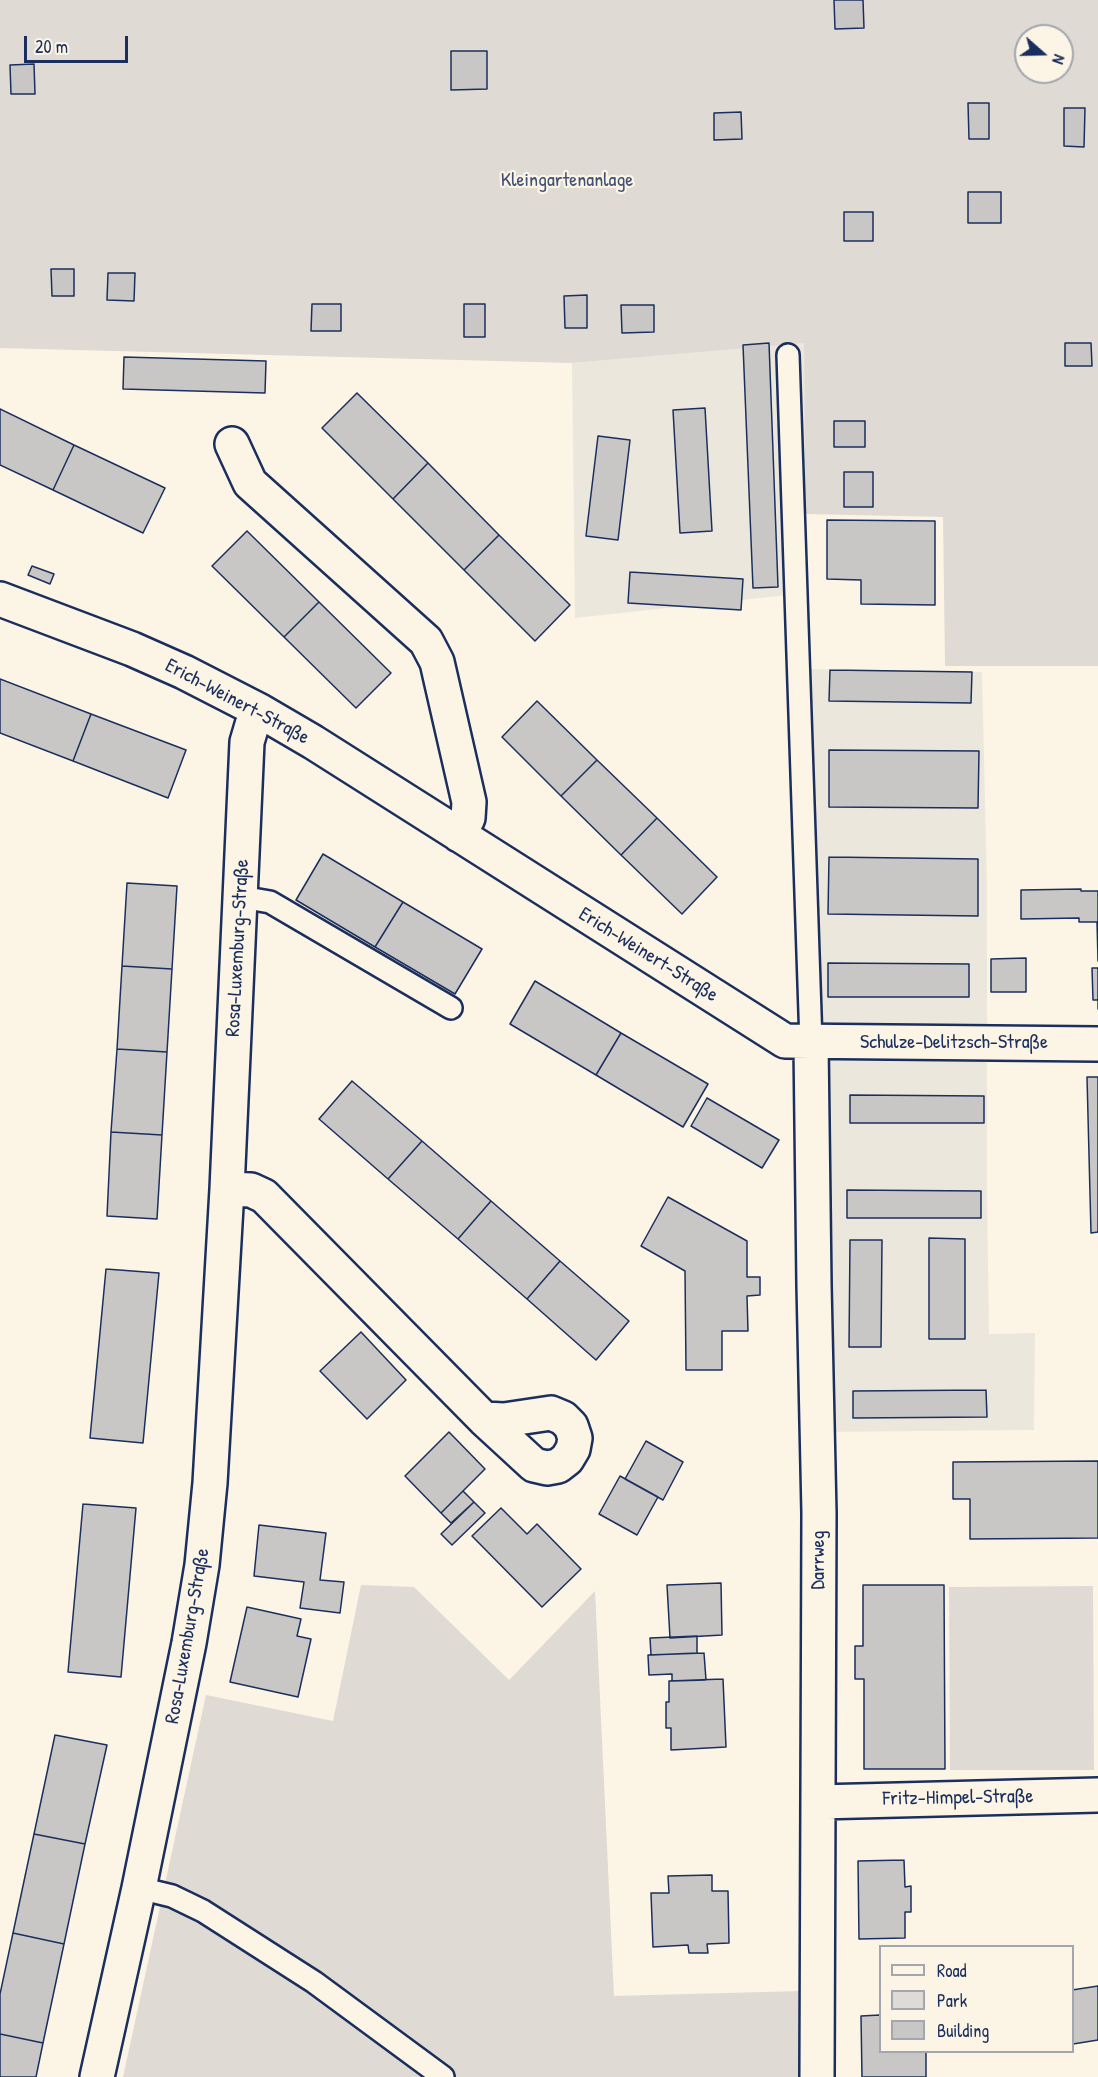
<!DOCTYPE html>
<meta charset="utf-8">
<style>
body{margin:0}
#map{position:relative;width:1098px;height:2077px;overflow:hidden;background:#fcf5e5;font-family:"Patrick Hand",sans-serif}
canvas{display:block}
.legend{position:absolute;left:879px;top:1945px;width:195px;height:108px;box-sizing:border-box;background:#fcf5e5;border:2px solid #a2a6af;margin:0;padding:8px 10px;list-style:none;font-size:18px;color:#1b2f5e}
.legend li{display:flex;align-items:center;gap:12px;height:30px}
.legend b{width:30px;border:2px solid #a2a6af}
.north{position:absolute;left:1014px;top:24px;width:60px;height:60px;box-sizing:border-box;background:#fcf5e5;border:2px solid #a2a6af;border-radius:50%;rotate:110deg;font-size:16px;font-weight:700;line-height:24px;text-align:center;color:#1b2f5e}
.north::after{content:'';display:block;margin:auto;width:21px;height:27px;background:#1b2f5e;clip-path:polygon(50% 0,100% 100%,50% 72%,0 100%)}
.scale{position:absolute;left:24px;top:36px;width:104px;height:27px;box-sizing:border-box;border:3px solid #1b2f5e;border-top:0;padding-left:8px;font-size:18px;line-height:21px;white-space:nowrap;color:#1b2f5e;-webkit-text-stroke:4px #fcf5e5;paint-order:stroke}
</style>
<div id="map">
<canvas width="1098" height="2077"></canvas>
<ul class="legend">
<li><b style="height:8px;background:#fcf5e5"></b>Road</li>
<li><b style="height:16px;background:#dfdbd4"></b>Park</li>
<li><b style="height:16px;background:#c8c7c6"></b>Building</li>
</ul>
<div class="north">N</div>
<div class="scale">20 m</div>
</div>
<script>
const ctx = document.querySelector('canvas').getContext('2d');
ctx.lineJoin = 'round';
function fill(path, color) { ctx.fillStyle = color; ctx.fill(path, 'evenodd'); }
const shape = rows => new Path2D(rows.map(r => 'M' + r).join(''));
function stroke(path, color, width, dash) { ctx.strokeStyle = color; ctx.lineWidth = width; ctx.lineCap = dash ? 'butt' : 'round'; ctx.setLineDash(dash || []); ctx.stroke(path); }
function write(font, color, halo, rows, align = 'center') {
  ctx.font = font + ' "Patrick Hand",sans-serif'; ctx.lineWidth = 4.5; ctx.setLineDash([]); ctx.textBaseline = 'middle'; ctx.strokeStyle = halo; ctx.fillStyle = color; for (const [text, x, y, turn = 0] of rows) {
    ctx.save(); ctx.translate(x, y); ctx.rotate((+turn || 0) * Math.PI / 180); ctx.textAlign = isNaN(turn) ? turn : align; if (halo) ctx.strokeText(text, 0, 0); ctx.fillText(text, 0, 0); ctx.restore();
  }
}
fill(shape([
 [804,342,806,593,575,618,572,363],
 [806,669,982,672,987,886,987,1198,989,1334,1035,1333,1034,1430,818,1432]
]), '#ece7dc');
fill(shape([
 [0,0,1098,0,1098,666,945,666,943,517,805,514,804,343,572,363,0,348],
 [1026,36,1062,36,1062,72,1026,72],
 [361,1585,414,1587,509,1680,595,1591,614,1996,800,1991,800,2077,123,2077,206,1695,333,1721],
 [1093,1586,1094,1770,950,1770,949,1587]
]), '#dfdbd4');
const building = shape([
 [834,0,863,0,864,28,835,29,834,0],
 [451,51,487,51,487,89,451,90,451,51],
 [34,64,35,94,11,94,10,65,34,64],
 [968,103,989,103,989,139,969,139,968,103],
 [1064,108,1085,108,1084,147,1064,146,1064,108],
 [741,112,742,139,714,140,714,113,741,112],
 [968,192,1001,192,1001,223,968,223,968,192],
 [844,212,873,212,873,241,844,241,844,212],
 [51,269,74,269,74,296,52,296,51,269],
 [108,273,135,273,134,301,107,300,108,273],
 [587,295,587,328,565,328,564,296,587,295],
 [312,304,341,304,341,331,311,331,312,304],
 [464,304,485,304,485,337,464,337,464,304],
 [621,305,654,305,654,332,622,333,621,305],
 [769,343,778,587,753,588,743,345,769,343],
 [1065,343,1091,343,1092,366,1065,366,1065,343],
 [124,357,266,361,265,393,123,389,124,357],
 [357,393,428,463,393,499,322,428,357,393],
 [705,408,712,531,680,533,673,410,705,408],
 [0,409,74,445,53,490,0,465,0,409],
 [834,421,865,421,865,447,834,447,834,421],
 [598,436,630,440,618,540,586,536,598,436],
 [74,445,165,488,143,533,53,490,74,445],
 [428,463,499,535,464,570,393,499,428,463],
 [844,472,873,472,873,507,844,507,844,472],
 [827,520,935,521,935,605,861,604,861,580,827,579,827,520],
 [247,531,319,602,284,637,212,566,247,531],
 [499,535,570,605,535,641,464,570,499,535],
 [32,566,54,574,50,584,28,575,32,566],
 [630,572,743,579,741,610,628,603,630,572],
 [319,602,391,673,356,708,284,637,319,602],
 [830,670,972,672,971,703,829,701,830,670],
 [0,679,91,714,73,761,0,733,0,679],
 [537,701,597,760,561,796,502,737,537,701],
 [91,714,186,750,168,798,73,761,91,714],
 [829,750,979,751,978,808,829,807,829,750],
 [597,760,657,818,621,855,561,796,597,760],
 [657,818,717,877,682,914,621,855,657,818],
 [323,854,403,902,375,947,296,900,323,854],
 [829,857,978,859,978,916,828,914,829,857],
 [127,883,177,886,172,969,122,966,127,883],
 [1081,889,1081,891,1098,891,1098,961,1097,922,1079,922,1079,918,1021,919,1021,890,1081,889],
 [403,902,482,949,455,994,375,947,403,902],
 [1026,958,1026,992,991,992,991,959,1026,958],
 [828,963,969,964,969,997,828,997,828,963],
 [122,966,172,969,167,1052,117,1049,122,966],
 [1092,968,1098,968,1098,1009,1098,1000,1093,1000,1092,968],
 [535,981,621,1033,596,1075,510,1024,535,981],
 [621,1033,708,1084,683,1127,596,1075,621,1033],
 [117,1049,167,1052,162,1135,111,1132,117,1049],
 [1087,1077,1098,1077,1098,1232,1091,1233,1087,1077],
 [352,1081,422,1141,388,1179,319,1119,352,1081],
 [850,1095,984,1096,984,1123,850,1123,850,1095],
 [707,1098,779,1140,762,1168,691,1126,707,1098],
 [111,1132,162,1135,157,1219,107,1216,111,1132],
 [422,1141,491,1201,458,1239,388,1179,422,1141],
 [847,1190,981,1191,981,1218,847,1218,847,1190],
 [668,1197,747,1241,747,1277,760,1277,760,1295,747,1296,748,1331,722,1331,722,1370,686,1370,685,1271,641,1246,668,1197],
 [491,1201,560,1261,527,1299,458,1239,491,1201],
 [929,1238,965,1239,965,1339,929,1339,929,1238],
 [850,1240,882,1240,881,1347,849,1347,850,1240],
 [560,1261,629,1321,596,1360,527,1299,560,1261],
 [106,1269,159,1273,143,1443,90,1438,106,1269],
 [361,1332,406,1380,367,1419,320,1371,361,1332],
 [986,1390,987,1417,853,1418,853,1391,986,1390],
 [449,1432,485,1469,441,1513,405,1476,449,1432],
 [646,1441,683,1462,663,1500,625,1479,646,1441],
 [1098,1461,1098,1538,970,1539,970,1499,953,1499,953,1462,1098,1461],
 [620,1476,658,1497,637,1535,599,1514,620,1476],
 [463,1491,474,1502,451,1523,441,1513,463,1491],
 [474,1502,485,1513,452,1545,441,1534,474,1502],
 [83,1504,136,1508,121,1677,68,1672,83,1504],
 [501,1508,527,1534,537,1524,581,1569,542,1607,472,1536,501,1508],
 [259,1525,326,1533,320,1580,344,1582,340,1613,300,1608,304,1582,254,1576,259,1525],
 [721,1583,722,1635,670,1638,667,1585,721,1583],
 [863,1585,944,1585,945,1769,864,1769,864,1679,855,1679,855,1646,863,1646,863,1585],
 [247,1607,301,1619,297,1636,311,1639,298,1697,230,1682,247,1607],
 [697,1636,697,1653,651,1655,650,1638,697,1636],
 [704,1653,706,1680,672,1681,672,1674,649,1675,648,1655,704,1653],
 [723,1679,726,1747,671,1750,671,1728,666,1728,666,1702,669,1702,669,1681,723,1679],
 [55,1735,107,1745,85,1844,34,1834,55,1735],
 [34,1834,85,1844,64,1944,13,1933,34,1834],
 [904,1860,905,1887,911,1886,911,1912,905,1912,905,1938,859,1939,858,1861,904,1860],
 [712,1875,712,1891,728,1891,729,1943,707,1944,708,1953,689,1953,688,1945,653,1947,651,1893,669,1893,668,1876,712,1875],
 [13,1933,64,1944,43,2043,0,2034,0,1994,13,1933],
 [1098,1986,1098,2040,1073,2044,1072,1990,1098,1986],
 [880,2015,880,2052,926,2052,926,2077,862,2077,861,2016,880,2015],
 [0,2034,43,2043,36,2077,0,2077,0,2034]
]);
fill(building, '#c8c7c6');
stroke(building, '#1b2f5e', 1.5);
const service = shape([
 [788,355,811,1043],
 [241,897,270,902,451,1008],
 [139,1888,172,1896,203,1911,314,1982,443,2077]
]);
const minor = shape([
 [232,444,250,483,426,641,437,662,469,802,468,818,459,835],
 [0,599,132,649,184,672,260,711,313,742,785,1041,1098,1044],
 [811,1043,814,1285,819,1513,817,2077],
 [227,1189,251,1190,264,1196,484,1419,534,1465,547,1468,558,1466,567,1459,573,1449,575,1438,571,1426,563,1418,551,1413,504,1420,484,1419],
 [818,1802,1098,1795],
 [97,2077,139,1888,189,1643,202,1565,210,1483,227,1189,247,742,252,725,260,711]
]);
stroke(service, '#1b2f5e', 26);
stroke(minor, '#1b2f5e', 38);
stroke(service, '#fcf5e5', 21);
stroke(minor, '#fcf5e5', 33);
write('20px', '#425176', '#fcf5e5', [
 ["Kleingartenanlage",567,181]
]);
write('20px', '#1b2f5e', '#fcf5e5', [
 ["Erich-Weinert-Straße",237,702,28],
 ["Rosa-Luxemburg-Straße",238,948,-87],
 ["Erich-Weinert-Straße",648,955,32],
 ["Schulze-Delitzsch-Straße",954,1043],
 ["Darrweg",819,1560,-90],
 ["Rosa-Luxemburg-Straße",188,1636,-80],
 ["Fritz-Himpel-Straße",958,1798,-1]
]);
</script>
